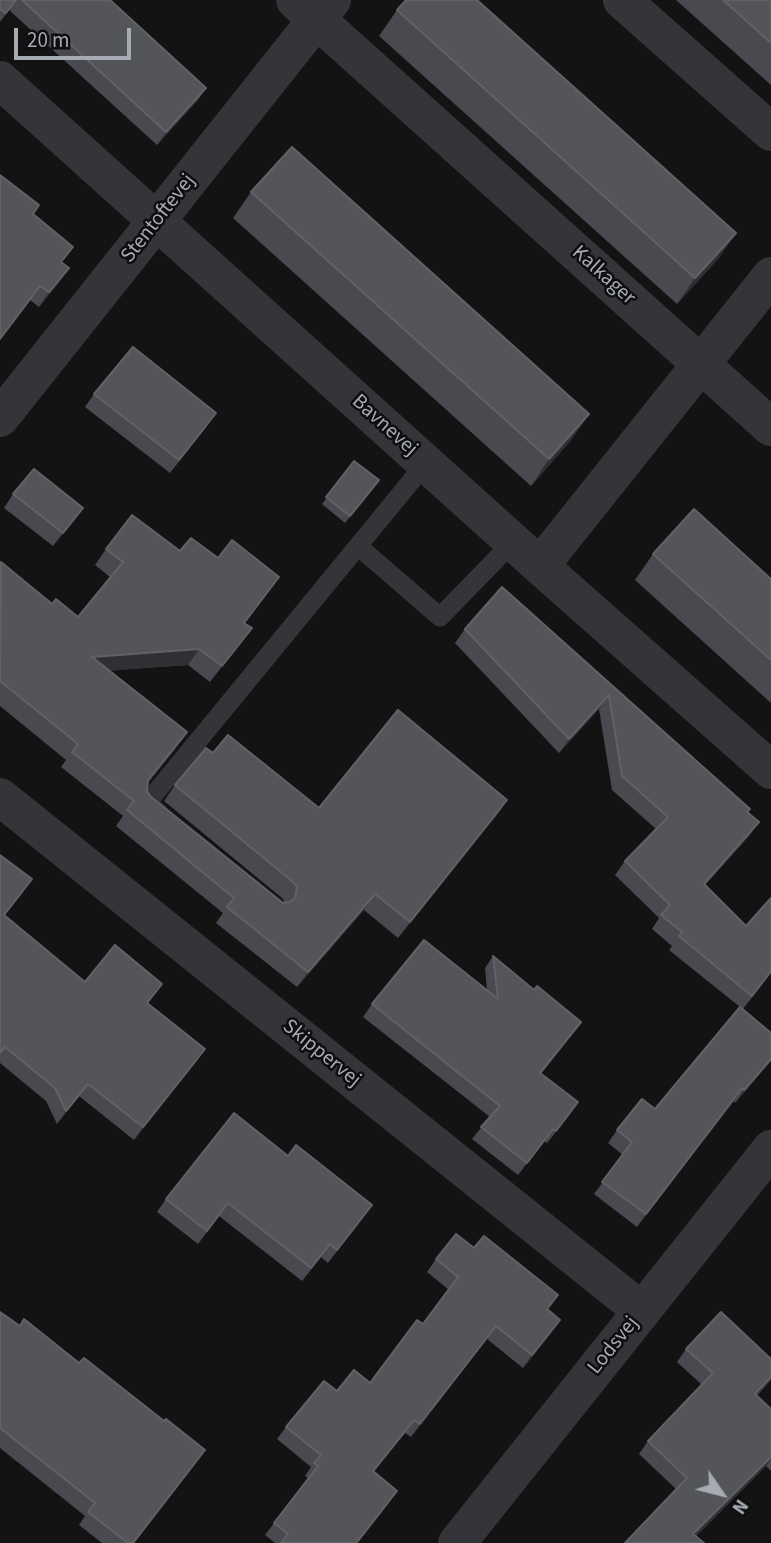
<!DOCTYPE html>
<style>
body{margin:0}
#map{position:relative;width:771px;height:1543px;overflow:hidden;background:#131314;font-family:"Source Sans 3",sans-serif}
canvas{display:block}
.north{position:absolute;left:687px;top:1459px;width:70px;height:70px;-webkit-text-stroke:5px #0e0e0f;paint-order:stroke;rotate:125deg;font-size:19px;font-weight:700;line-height:28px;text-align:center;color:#a6aab3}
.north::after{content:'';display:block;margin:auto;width:24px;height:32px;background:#a6aab3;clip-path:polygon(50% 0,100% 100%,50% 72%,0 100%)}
.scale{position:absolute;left:14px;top:28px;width:117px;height:32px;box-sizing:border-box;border:4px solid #a6aab3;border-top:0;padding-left:9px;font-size:21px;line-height:24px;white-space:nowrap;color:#a6aab3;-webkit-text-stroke:5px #0e0e0f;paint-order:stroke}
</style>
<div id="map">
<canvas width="771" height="1543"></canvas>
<div class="north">N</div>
<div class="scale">20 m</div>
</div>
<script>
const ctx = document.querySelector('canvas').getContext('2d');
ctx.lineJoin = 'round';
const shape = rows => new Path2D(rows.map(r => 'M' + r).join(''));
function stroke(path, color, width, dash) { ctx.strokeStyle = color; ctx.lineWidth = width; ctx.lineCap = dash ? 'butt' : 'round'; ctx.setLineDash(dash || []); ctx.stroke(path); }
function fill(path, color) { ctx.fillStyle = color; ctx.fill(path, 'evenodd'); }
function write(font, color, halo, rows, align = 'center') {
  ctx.font = font + ' "Source Sans 3",sans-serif'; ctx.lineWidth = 5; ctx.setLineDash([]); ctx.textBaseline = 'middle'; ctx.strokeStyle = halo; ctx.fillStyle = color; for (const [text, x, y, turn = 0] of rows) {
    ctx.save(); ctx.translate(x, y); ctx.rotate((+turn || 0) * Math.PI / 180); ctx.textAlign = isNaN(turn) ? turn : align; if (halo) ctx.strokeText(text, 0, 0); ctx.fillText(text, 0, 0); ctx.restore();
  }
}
stroke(shape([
 [426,463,358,546,440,617,513,542],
 [159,813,147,803,358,546]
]), '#343538', 19);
stroke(shape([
 [295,0,771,427],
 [622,0,771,132],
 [0,80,540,566,771,770],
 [0,418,332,0],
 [540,566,771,276],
 [0,797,642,1311],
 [457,1543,771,1149]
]), '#343538', 38);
fill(shape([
 [0,0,110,0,206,88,197,101,157,145,9,10,0,22],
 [676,0,771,0,771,85],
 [397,10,736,233,718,259,677,304,379,36],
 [251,192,589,414,571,440,531,486,233,218],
 [33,214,62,263,59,282,39,307,30,300],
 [94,394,207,426,170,473,85,407],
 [354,461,379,480,345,523,322,504],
 [13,494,83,508,53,546,4,508],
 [106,549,180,551,218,558,267,593,244,623,252,628,210,682,188,665,110,670,176,748,148,783,147,791,150,796,283,903,285,903,282,898,164,801,175,785,213,753,319,808,507,800,496,816,398,938,364,910,297,987,216,923,223,913,116,826,123,816,61,767,66,760,0,706,0,563,52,604,78,617,110,577,95,565],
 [653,554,771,579,771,703,635,580],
 [502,587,759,822,749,836,705,885,771,973,743,1009,771,1033,771,1061,735,1103,734,1101,637,1227,594,1194,623,1155,608,1143,617,1130,655,1109,740,1007,669,950,672,946,652,929,659,918,615,875,625,861,656,829,612,790,599,709,559,753,455,643,465,629],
 [0,855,24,891,4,916,85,982,162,984,148,1003,196,1062,134,1140,79,1096,57,1124,46,1101,0,1063],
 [493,956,572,1034,541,1074,570,1114,547,1143,544,1141,518,1175,472,1139,490,1117,363,1017,372,1004,487,990,485,968],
 [288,1156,372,1205,328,1263,321,1257,302,1281,219,1216,198,1244,157,1212,166,1199],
 [436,1259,548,1310,551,1333,523,1368,487,1339,411,1437,405,1433,373,1471,388,1504,358,1543,275,1543,265,1535,308,1478,305,1476,311,1467,277,1439,286,1427,337,1391,370,1383,423,1324,449,1290,427,1272],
 [0,1312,20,1326,79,1363,205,1450,134,1543,102,1543,79,1525,85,1516,0,1448],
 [686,1349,771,1380,757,1396,771,1409,771,1471,766,1466,696,1536,625,1543,676,1489,639,1454,648,1441,702,1385,677,1362]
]), '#494a4f');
fill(shape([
 [206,88,197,101,157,145,166,132],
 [736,233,718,259,677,304,695,278],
 [69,268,59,282,39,307,49,292],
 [589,414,571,440,531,486,549,459],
 [83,508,74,521,53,546,63,533],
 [199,649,188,665,81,673,92,657],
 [609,695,599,709,559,753,569,739],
 [187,732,176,748,137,796,148,780],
 [507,800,496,816,398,938,410,922],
 [759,822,749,836,694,898,704,884],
 [375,894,364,910,297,987,308,972],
 [581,1022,572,1034,532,1085,540,1073],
 [205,1049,196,1062,134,1140,143,1127],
 [771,1059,771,1061,735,1103,744,1090],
 [88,1084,79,1096,57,1124,66,1111],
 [742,1088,734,1101,637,1227,646,1214],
 [560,1320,551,1333,523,1368,532,1355],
 [496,1326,487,1339,411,1437,420,1424],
 [771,1377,771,1380,746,1407,755,1394],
 [414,1420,405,1433,364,1484,373,1471],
 [205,1450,134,1543,133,1543],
 [771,1457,771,1459,766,1466,688,1543,693,1534],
 [397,1491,388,1504,358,1543,356,1543]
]), '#2f3033');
const building = shape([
 [0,0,16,0,6,13,0,9,0,0],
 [22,0,110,0,206,88,166,132,22,0],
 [406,0,477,0,736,233,695,278,397,10,406,0],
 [723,0,771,0,771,43,723,0],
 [292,147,589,414,549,459,251,192,292,147],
 [0,175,39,205,33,214,73,247,61,262,69,268,49,292,40,286,0,339,0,175],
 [133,347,216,413,179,460,94,394,133,347],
 [354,461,379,480,350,516,326,497,354,461],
 [34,469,83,508,63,533,13,494,34,469],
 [694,509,771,579,771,660,653,554,694,509],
 [132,515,180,551,191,538,218,558,232,540,279,577,244,623,252,628,222,666,199,649,92,657,187,732,148,780,147,791,150,796,283,903,290,902,295,898,297,887,293,882,175,785,206,748,213,753,228,735,319,808,398,710,507,800,410,922,375,894,308,972,227,907,234,898,127,810,134,801,72,752,78,744,0,681,1,562,52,604,56,599,78,617,123,562,106,549,132,515],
 [502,587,750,809,747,812,759,822,704,884,746,926,771,898,771,971,752,996,679,936,682,932,661,915,670,905,625,861,668,817,622,776,609,695,569,739,465,629,502,587],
 [0,855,32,879,4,915,85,982,115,945,162,984,147,1003,205,1049,143,1127,88,1084,66,1111,55,1088,5,1047,0,1053,0,855],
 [424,940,498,999,493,956,534,990,537,986,581,1022,540,1073,578,1102,556,1131,553,1129,527,1163,481,1127,500,1106,372,1004,424,940],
 [740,1007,771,1033,771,1059,744,1090,742,1088,646,1214,602,1182,632,1142,617,1130,642,1099,655,1109,740,1007],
 [234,1113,288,1156,296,1145,372,1205,337,1250,330,1244,311,1268,228,1203,207,1231,166,1199,234,1113],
 [456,1234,474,1248,484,1236,558,1295,547,1309,560,1320,532,1355,496,1326,420,1424,414,1420,373,1471,397,1491,356,1543,281,1543,288,1534,274,1523,318,1466,314,1463,321,1455,286,1427,324,1381,337,1391,354,1370,370,1383,417,1320,423,1324,458,1277,436,1259,456,1234],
 [0,1312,20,1326,24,1319,79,1363,84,1358,164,1421,166,1419,205,1450,133,1543,128,1543,88,1512,95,1503,0,1428,0,1312],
 [721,1312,771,1359,771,1377,755,1394,771,1409,771,1457,693,1534,704,1543,625,1543,687,1478,648,1441,713,1373,686,1349,721,1312]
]);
fill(building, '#535559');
stroke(building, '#606267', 2);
write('21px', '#a6aab3', '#0e0e0f', [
 ["Stentoftevej",159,219,-52],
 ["Kalkager",603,276,42],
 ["Bavnevej",384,426,42],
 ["Skippervej",321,1054,39],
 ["Lodsvej",614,1346,-51]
]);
</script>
